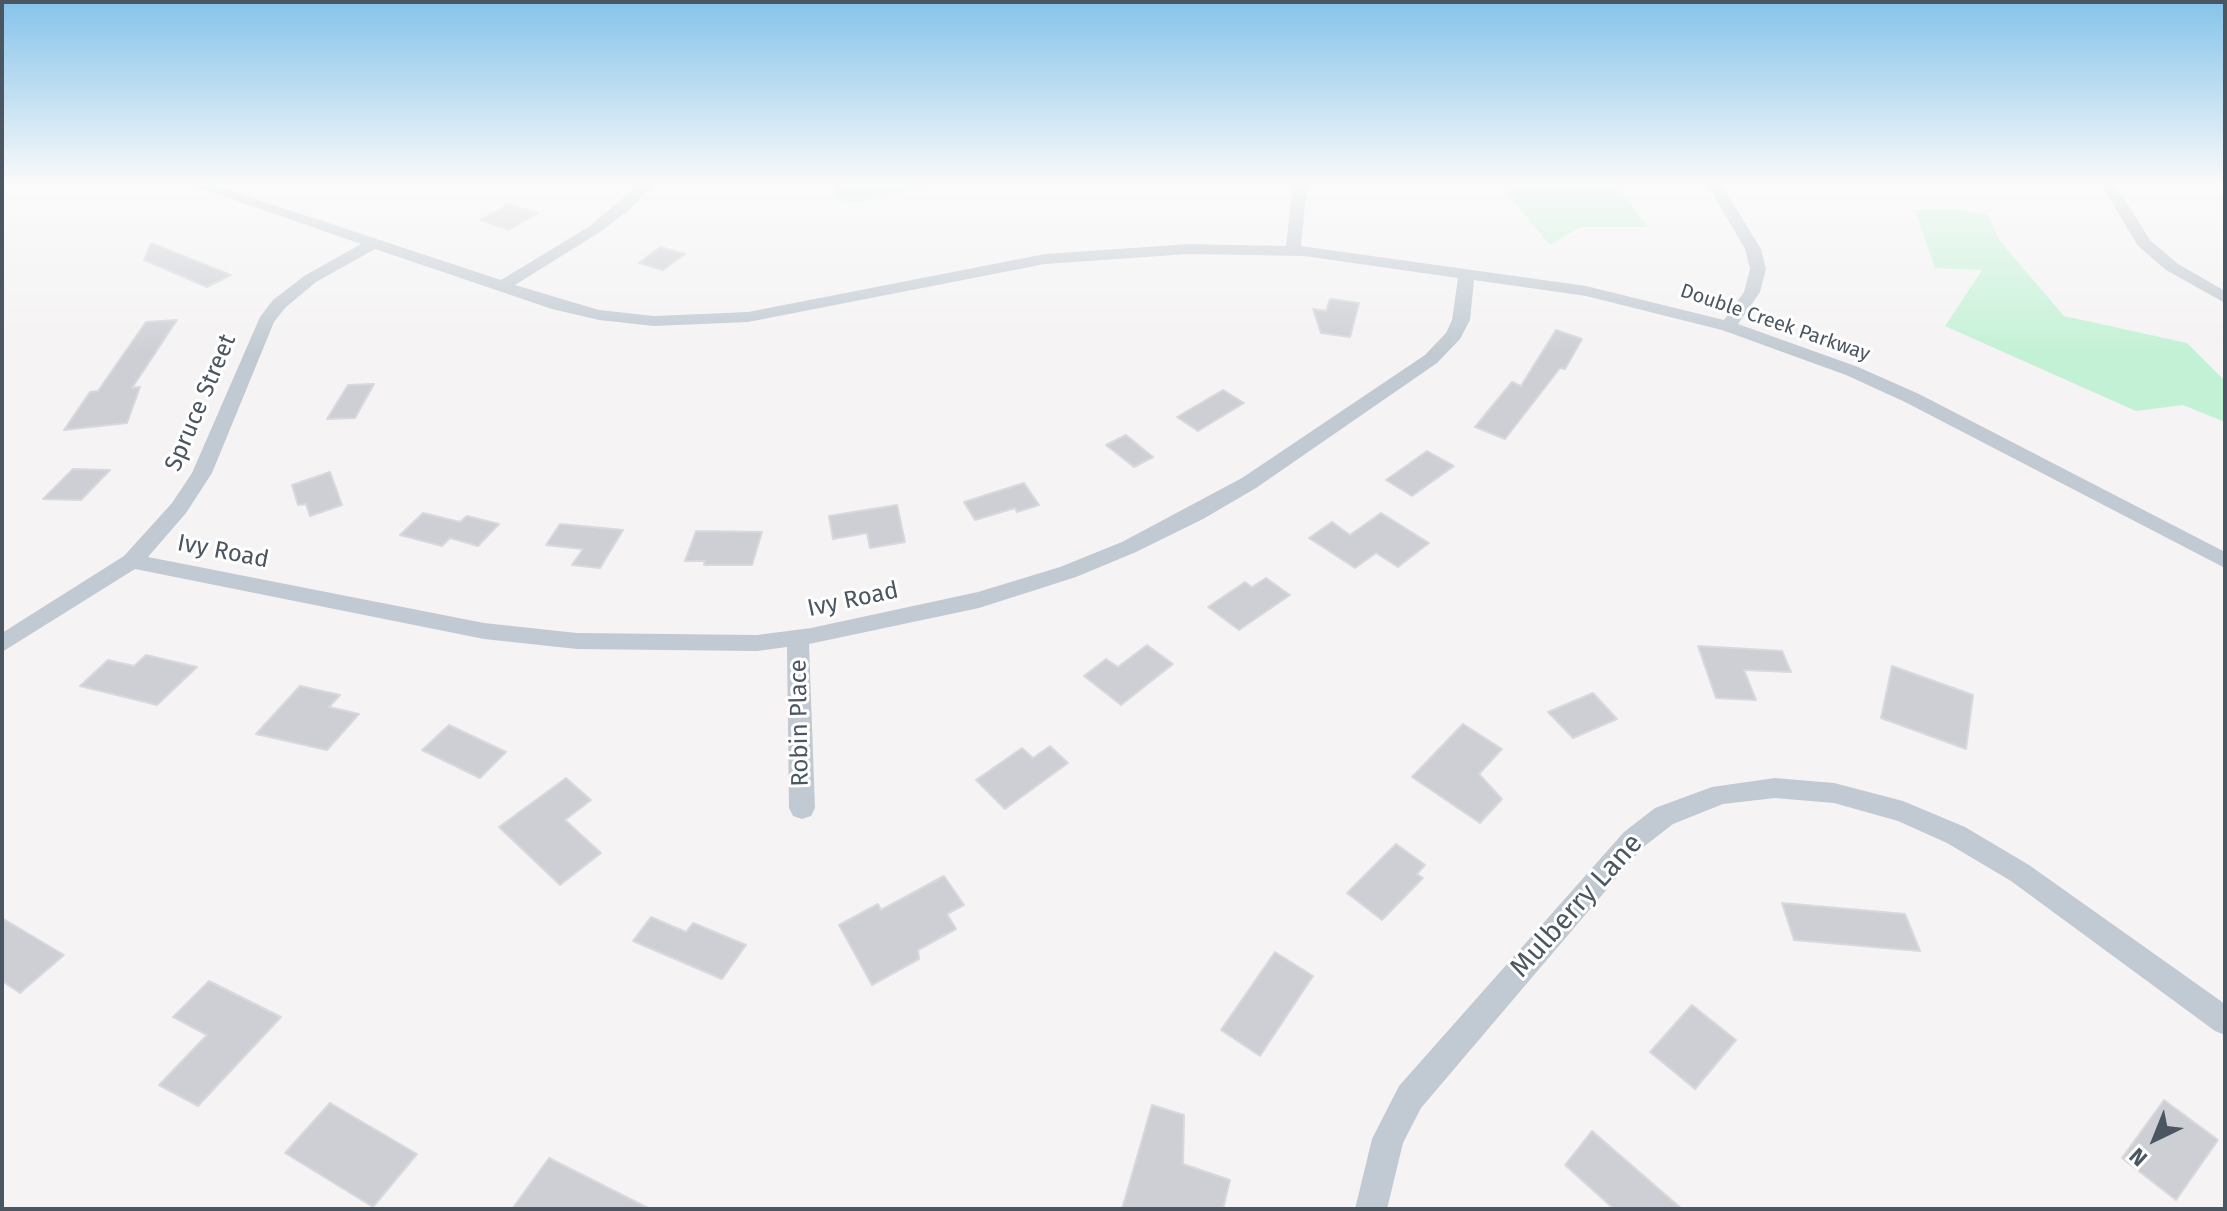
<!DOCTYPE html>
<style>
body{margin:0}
#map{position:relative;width:2227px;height:1211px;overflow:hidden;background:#f5f3f3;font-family:"Fira Sans",sans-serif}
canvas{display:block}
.frame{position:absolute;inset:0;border:4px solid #4a5661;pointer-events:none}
.north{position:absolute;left:2115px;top:1099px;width:80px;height:80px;-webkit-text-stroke:6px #fff;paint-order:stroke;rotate:223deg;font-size:22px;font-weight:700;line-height:32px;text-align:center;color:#4a5661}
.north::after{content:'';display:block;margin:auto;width:28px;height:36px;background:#4a5661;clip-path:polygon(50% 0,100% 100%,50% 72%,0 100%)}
</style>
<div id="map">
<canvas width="2227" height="1211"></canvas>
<div class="frame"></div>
<div class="north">N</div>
</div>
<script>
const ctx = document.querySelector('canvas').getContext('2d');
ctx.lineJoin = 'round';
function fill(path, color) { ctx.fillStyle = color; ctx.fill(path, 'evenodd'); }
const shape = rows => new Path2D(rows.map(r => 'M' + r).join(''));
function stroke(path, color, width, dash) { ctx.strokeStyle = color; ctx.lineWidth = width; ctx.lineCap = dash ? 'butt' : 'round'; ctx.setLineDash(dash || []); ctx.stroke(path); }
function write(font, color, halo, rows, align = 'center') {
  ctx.font = font + ' "Fira Sans",sans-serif'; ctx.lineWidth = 6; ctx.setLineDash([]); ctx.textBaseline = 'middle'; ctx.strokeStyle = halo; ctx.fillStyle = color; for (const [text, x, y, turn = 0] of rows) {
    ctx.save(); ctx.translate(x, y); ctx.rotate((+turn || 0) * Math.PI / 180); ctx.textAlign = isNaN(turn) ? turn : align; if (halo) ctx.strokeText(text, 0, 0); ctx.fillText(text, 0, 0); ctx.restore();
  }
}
fill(shape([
 [835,184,937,184,855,203,836,200],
 [1506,184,1616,184,1648,227,1580,227,1550,245,1506,193],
 [1915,210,1961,210,1988,215,2000,241,2064,316,2187,343,2225,381,2225,422,2183,405,2136,411,1945,326,1982,270,1935,268]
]), '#c3f1d5');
const building = shape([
 [509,204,538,213,509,230,480,220,509,204],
 [151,243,231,275,207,287,144,260,151,243],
 [660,247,685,254,663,270,639,263,660,247],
 [1330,299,1359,303,1350,337,1321,333,1313,309,1326,311,1330,299],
 [177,320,132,388,140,387,127,423,64,430,90,392,98,391,146,322,177,320],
 [1556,330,1582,339,1565,369,1560,368,1505,439,1475,427,1512,382,1521,386,1556,330],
 [374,384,355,418,327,419,348,385,374,384],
 [1223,390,1244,403,1198,431,1177,417,1223,390],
 [1126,435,1153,457,1134,467,1106,445,1126,435],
 [1427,451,1454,466,1412,496,1386,480,1427,451],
 [73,469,110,470,81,500,43,499,73,469],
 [330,472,342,505,310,516,306,504,298,505,292,485,330,472],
 [1024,483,1039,505,1017,512,1015,508,975,520,964,502,1024,483],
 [897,505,905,542,870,548,867,533,833,539,829,516,897,505],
 [423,513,460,522,467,516,499,524,478,546,450,538,442,546,400,535,423,513],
 [1381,513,1429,543,1398,567,1376,553,1355,568,1309,538,1332,522,1350,535,1381,513],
 [560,524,623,530,600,568,572,565,583,549,546,545,560,524],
 [696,531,762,532,752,565,704,565,705,561,685,561,696,531],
 [1266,578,1290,595,1239,630,1208,607,1245,582,1252,587,1266,578],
 [1147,645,1173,664,1121,705,1084,676,1106,659,1118,667,1147,645],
 [1698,646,1782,651,1791,672,1744,670,1756,700,1716,698,1698,646],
 [146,655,197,667,157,705,80,686,108,660,134,666,146,655],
 [1892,666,1973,695,1966,749,1881,718,1892,666],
 [300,686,340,695,329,707,359,714,327,750,256,734,300,686],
 [1593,693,1617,719,1573,738,1548,712,1593,693],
 [1463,724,1502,749,1479,774,1502,799,1480,823,1412,777,1463,724],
 [449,725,506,752,480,778,422,750,449,725],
 [1050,746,1068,763,1005,809,976,780,1022,748,1033,758,1050,746],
 [566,778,591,800,565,820,601,853,560,885,499,827,566,778],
 [1396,844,1425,865,1417,874,1423,878,1382,920,1347,893,1396,844],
 [944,876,964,905,947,914,956,929,918,950,919,959,872,985,839,925,878,904,881,910,944,876],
 [1782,903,1905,914,1920,951,1794,940,1782,903],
 [651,917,686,932,693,923,746,945,722,979,633,941,651,917],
 [2,918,64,955,20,993,2,981,2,918],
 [1275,952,1313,976,1260,1056,1221,1030,1275,952],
 [209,981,281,1017,198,1106,159,1085,207,1035,173,1017,209,981],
 [1692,1005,1736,1040,1695,1089,1650,1052,1692,1005],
 [2164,1100,2218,1140,2176,1200,2122,1158,2164,1100],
 [330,1103,417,1154,373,1207,285,1153,330,1103],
 [1152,1105,1184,1115,1183,1164,1230,1180,1223,1209,1122,1209,1152,1105],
 [1592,1131,1682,1209,1614,1209,1565,1165,1592,1131],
 [549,1158,650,1209,512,1209,549,1158]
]);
fill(building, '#cdcfd5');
stroke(building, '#d7d9de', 2);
fill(shape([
 [188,184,210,184,501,280,590,226,639,184,654,184,629,210,600,232,515,285,599,310,654,316,748,312,1045,254,1189,244,1286,246,1293,184,1307,184,1301,246,1586,286,1724,320,1744,292,1750,269,1745,249,1707,184,1721,184,1761,249,1766,269,1760,292,1738,324,1858,367,1919,394,2225,552,2225,568,1905,402,1846,375,1722,330,1586,296,1474,280,1470,320,1460,339,1437,363,1256,488,1203,519,1136,552,1076,577,979,608,809,644,815,808,811,816,802,819,793,816,789,808,787,647,757,651,577,649,484,639,135,569,2,652,2,633,124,556,172,503,192,473,260,317,273,300,304,276,361,244,188,184],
 [375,249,552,309,599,320,654,326,748,322,1045,264,1189,254,1304,256,1458,278,1452,320,1446,333,1425,355,1242,478,1122,542,1060,567,978,592,811,628,757,635,577,633,484,623,148,557,186,513,212,473,274,322,285,308,316,282,375,249],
 [2101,184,2115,184,2150,240,2178,264,2225,291,2225,303,2166,270,2138,246,2101,184],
 [1775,778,1834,783,1903,801,1965,827,2029,865,2225,1004,2225,1035,2215,1031,2011,881,1947,843,1898,821,1834,803,1775,798,1723,804,1673,824,1642,848,1421,1108,1403,1143,1387,1209,1355,1209,1372,1139,1399,1086,1624,832,1655,808,1712,787,1775,778]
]), '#c1cad2');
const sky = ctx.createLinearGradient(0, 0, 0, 354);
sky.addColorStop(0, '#85c3ea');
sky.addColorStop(0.52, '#fafafa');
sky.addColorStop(1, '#fafafa00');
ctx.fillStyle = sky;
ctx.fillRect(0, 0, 2227, 354);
write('20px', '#4a5661', '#fff', [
 ["Double Creek Parkway",1775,323,19]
]);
write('24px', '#4a5661', '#fff', [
 ["Spruce Street",201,403,-67],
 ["Ivy Road",223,552,11],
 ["Ivy Road",853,600,-12],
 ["Robin Place",800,723,-91]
]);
write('28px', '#4a5661', '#fff', [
 ["Mulberry Lane",1577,906,-48]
]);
</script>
